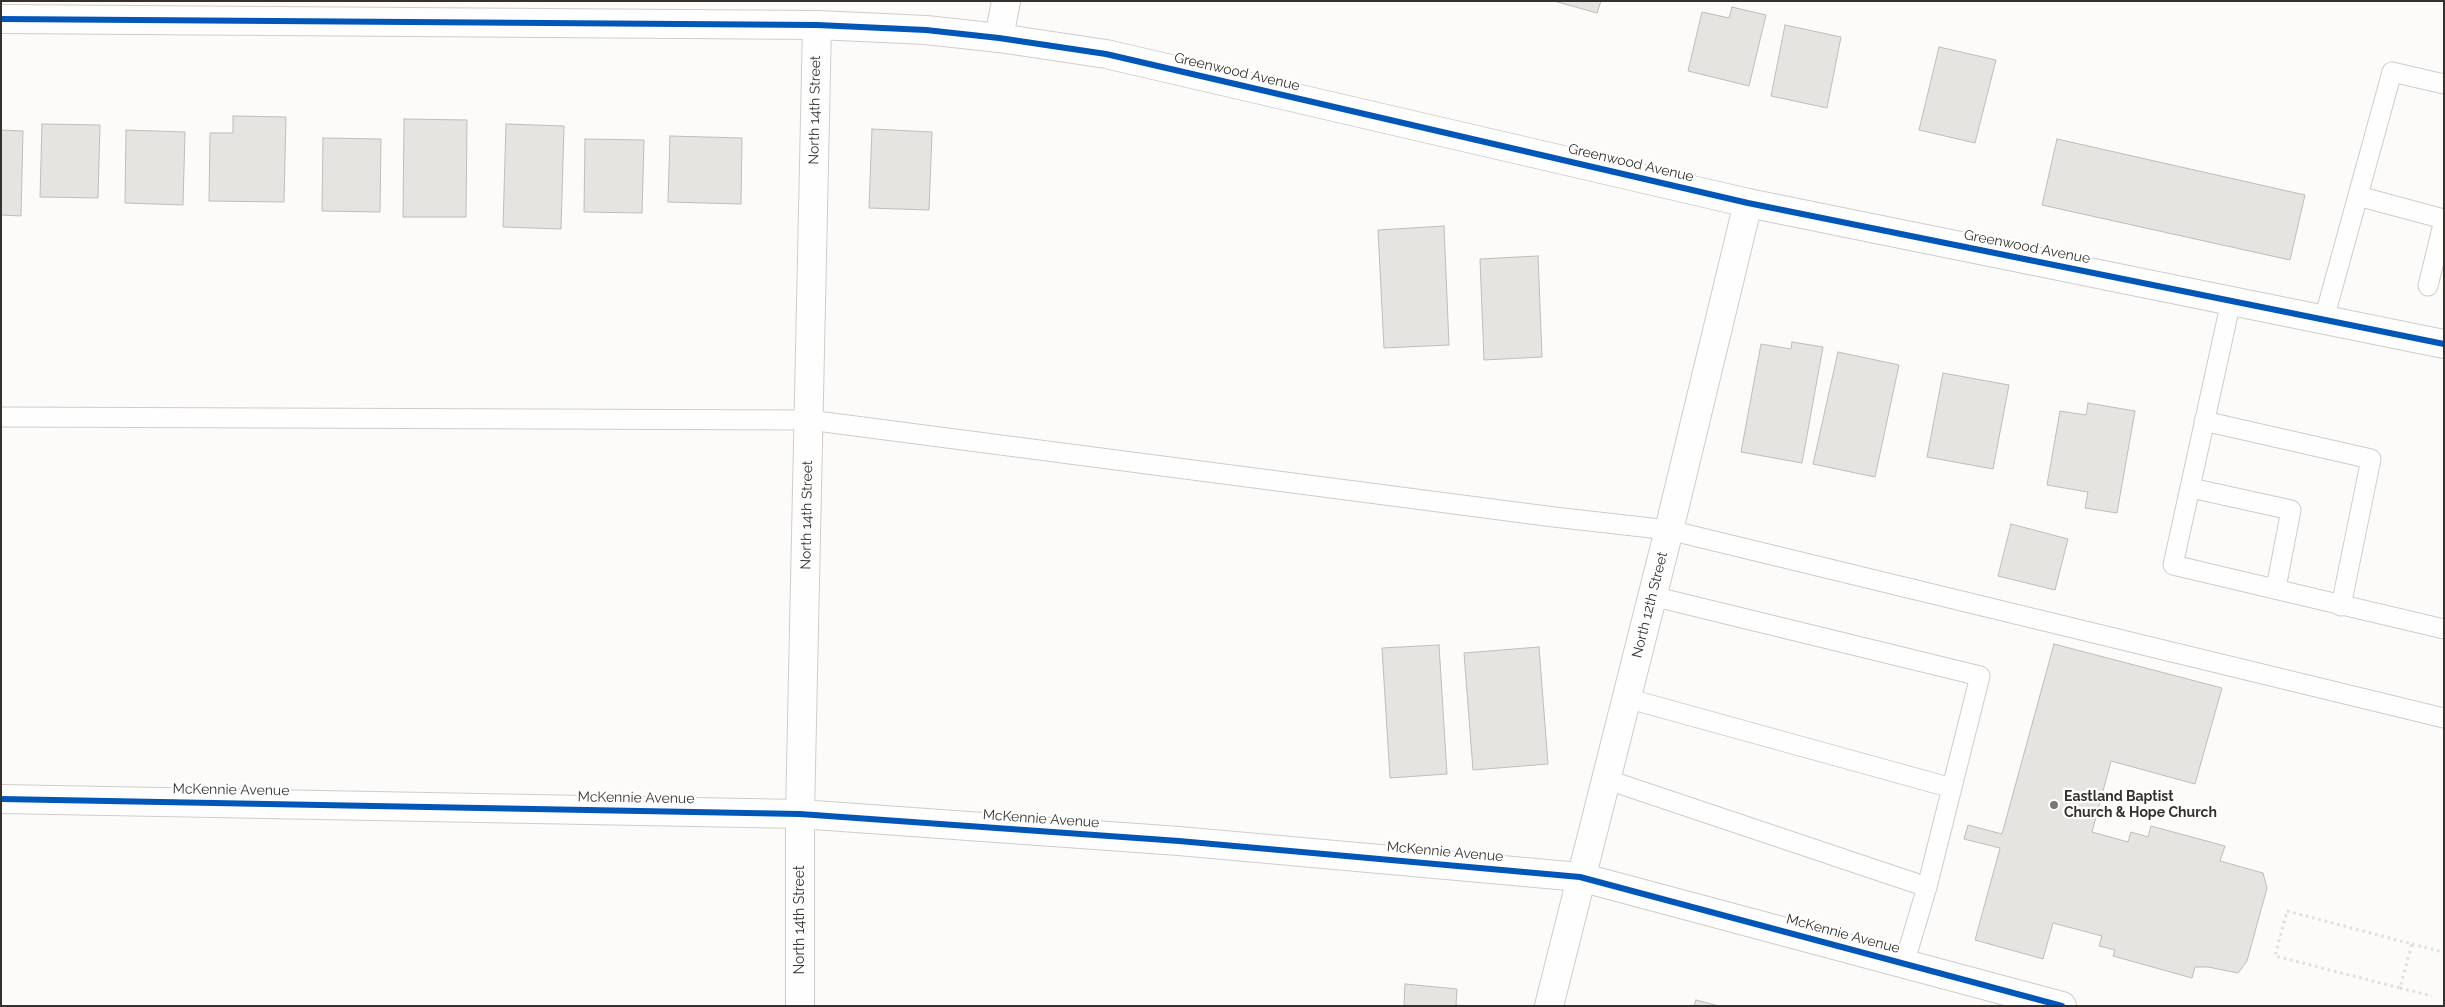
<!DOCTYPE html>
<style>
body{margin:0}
#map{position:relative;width:2445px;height:1007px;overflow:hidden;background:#fcfbf9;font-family:Raleway,sans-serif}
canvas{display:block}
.frame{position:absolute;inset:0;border:2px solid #36312c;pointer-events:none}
</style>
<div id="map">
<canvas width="2445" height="1007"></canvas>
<div class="frame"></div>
</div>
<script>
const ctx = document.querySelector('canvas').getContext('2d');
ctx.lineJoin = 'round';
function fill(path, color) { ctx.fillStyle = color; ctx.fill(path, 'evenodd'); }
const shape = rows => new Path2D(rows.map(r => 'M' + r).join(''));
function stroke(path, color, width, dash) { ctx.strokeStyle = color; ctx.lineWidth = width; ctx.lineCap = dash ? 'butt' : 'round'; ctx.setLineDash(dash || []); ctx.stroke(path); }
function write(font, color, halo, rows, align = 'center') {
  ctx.font = font + ' Raleway,sans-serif'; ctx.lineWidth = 4.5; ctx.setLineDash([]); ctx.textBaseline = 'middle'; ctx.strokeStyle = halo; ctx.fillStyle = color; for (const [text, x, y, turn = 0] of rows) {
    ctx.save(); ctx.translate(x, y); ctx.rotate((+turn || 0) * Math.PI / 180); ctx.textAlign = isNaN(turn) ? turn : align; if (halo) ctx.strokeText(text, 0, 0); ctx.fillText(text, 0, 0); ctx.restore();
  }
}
const building = shape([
 [1554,1,1601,1,1597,13,1554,1],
 [1732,7,1766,15,1749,86,1688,71,1702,12,1729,18,1732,7],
 [1785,25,1841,37,1827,108,1771,96,1785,25],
 [1939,47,1996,60,1975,143,1919,130,1939,47],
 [233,116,286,117,284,202,209,201,210,133,233,133,233,116],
 [404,119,467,120,466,217,403,217,404,119],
 [42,124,100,125,98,198,40,197,42,124],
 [506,124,564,126,561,229,503,227,506,124],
 [872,129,932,132,929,210,869,208,872,129],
 [1,130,23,131,21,216,1,215,1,130],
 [126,130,185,132,183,205,125,203,126,130],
 [670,136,742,138,741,204,668,202,670,136],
 [323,138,381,139,380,212,322,211,323,138],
 [585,139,644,140,642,213,584,212,585,139],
 [2057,139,2305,195,2290,260,2042,205,2057,139],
 [1444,226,1449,345,1384,348,1378,230,1444,226],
 [1538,256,1542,357,1484,360,1480,259,1538,256],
 [1792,342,1823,347,1802,463,1741,452,1761,344,1791,349,1792,342],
 [1838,352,1899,365,1875,477,1813,464,1838,352],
 [1943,373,2009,385,1993,469,1927,457,1943,373],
 [2088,403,2135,411,2117,513,2085,508,2088,492,2047,485,2060,411,2086,415,2088,403],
 [2011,524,2068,539,2055,590,1998,576,2011,524],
 [2054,644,2222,688,2195,784,2111,761,2092,832,2128,842,2131,832,2148,837,2151,826,2225,846,2220,861,2263,873,2267,888,2247,961,2238,973,2208,967,2195,967,2192,978,2113,956,2115,950,2099,946,2102,936,2053,923,2043,959,1975,940,2000,848,1964,839,1968,825,2002,834,2054,644],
 [1439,645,1447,774,1390,778,1382,648,1439,645],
 [1539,647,1548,764,1473,770,1464,653,1539,647],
 [1405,984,1457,989,1456,1005,1465,1006,1404,1006,1405,984],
 [1696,1000,1719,1006,1694,1006,1696,1000]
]);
fill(building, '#e5e4e0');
stroke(building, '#bebdba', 1);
const lane = shape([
 [2358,196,2444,219],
 [2428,286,2444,220],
 [2231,301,2173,565,2444,629],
 [2324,319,2392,72,2444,84],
 [1,417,809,420,1554,517,1669,530,2444,718],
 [2204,421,2371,459,2341,606],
 [2191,488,2291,510,2276,588],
 [1652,596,1980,676,1927,887],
 [1626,698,1952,788],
 [1605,779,1927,887,1904,964]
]);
const street = shape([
 [999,38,1006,1],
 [1,799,800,814,1179,841,1580,877,2062,1006],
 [800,1006,800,814,817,25],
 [1549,1006,1669,530,1748,203]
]);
const secondary = shape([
 [1,19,817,25,926,30,999,38,1106,54,1748,203,2444,344]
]);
stroke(lane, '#cfcdc9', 21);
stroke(street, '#cfcdc9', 30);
stroke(secondary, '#cfcdc9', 30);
stroke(shape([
 [2287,911,2412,944,2400,988,2275,956,2287,911],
 [2412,944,2443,952],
 [2400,988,2432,996]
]), '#dededd', 3, [2.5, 4]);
stroke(lane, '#fffefe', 19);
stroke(street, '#fffefe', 28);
stroke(secondary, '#fffefe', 28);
stroke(shape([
 [1,19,817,25,926,30,999,38,1106,54,1748,203,2444,344],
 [1,799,800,814,1179,841,1580,877,2062,1006]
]), '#0057b8', 6);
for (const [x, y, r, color] of [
 [2054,805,5,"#7b7874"]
]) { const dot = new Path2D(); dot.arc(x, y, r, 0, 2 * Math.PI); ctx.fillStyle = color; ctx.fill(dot); stroke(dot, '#fff', 2); }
write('14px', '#36312c', '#fff', [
 ["Greenwood Avenue",1237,72,13],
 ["North 14th Street",815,110,-89],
 ["Greenwood Avenue",1631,163,13],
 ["Greenwood Avenue",2027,247,11],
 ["North 14th Street",807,515,-89],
 ["North 12th Street",1650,605,-76],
 ["McKennie Avenue",231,790,1],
 ["McKennie Avenue",636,798,1],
 ["McKennie Avenue",1041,819,4],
 ["McKennie Avenue",1445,852,5],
 ["North 14th Street",800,920,-90],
 ["McKennie Avenue",1843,934,15]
]);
write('bold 14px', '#36312c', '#fff', [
 ["Eastland Baptist",2064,797],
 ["Church & Hope Church",2064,813]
], 'left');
</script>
